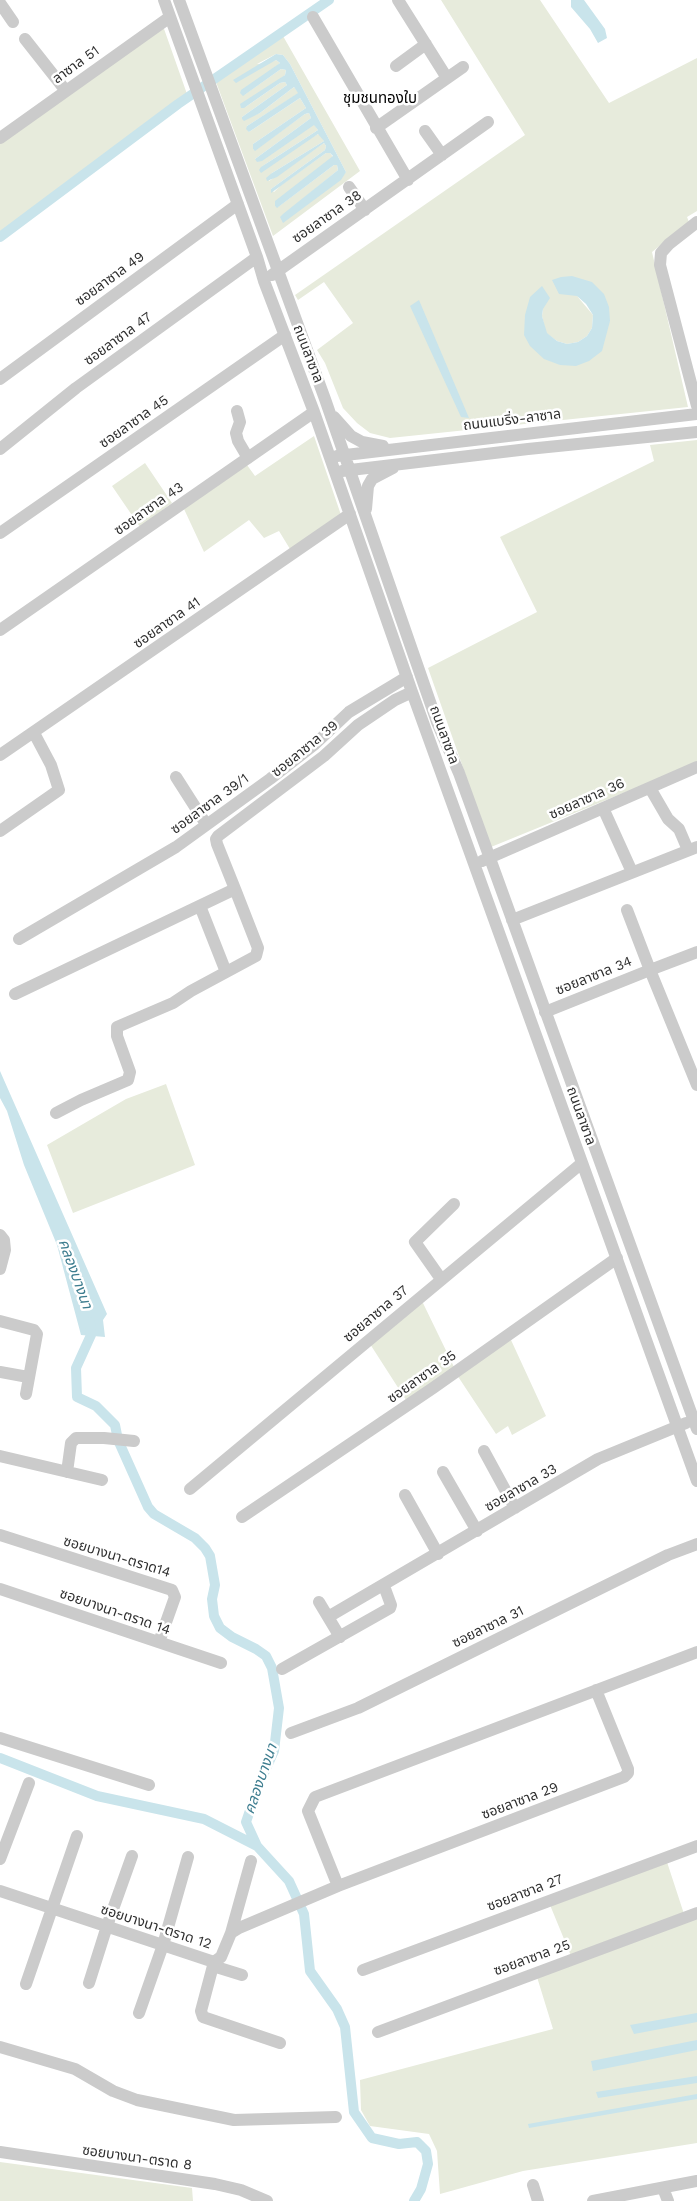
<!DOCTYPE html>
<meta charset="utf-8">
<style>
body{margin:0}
canvas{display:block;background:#fff}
</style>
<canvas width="697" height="2201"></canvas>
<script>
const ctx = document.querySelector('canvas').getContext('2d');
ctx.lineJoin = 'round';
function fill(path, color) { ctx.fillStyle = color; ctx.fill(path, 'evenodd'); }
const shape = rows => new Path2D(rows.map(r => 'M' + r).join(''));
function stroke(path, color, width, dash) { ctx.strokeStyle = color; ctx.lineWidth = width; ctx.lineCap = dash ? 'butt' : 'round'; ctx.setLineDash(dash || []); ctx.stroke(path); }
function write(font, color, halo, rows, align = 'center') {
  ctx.font = font + ' "Work Sans","Noto Sans Thai",sans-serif'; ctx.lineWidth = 5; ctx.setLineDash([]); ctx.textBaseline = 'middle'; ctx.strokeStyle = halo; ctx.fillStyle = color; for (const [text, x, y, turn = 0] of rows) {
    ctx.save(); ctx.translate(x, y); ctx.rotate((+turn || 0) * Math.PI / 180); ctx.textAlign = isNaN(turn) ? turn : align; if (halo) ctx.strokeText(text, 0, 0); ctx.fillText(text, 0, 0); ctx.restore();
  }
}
fill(shape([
 [441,0,540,0,609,103,697,58,697,211,687,217,689,222,652,252,688,407,390,438,370,433,357,423,343,408,325,363,317,350,353,323,324,282,298,300,295,295,525,135],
 [577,296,610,321,560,365,530,297,543,309,542,316,546,333,557,341,567,344,578,342,587,336,592,328,593,315],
 [163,26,187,94,0,233,0,144],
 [283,36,360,171,273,236,216,82],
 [276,54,283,55,290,64,346,172,280,218,338,170,337,165,334,165,278,207,275,206,333,157,330,153,326,153,281,185,274,192,271,189,325,150,326,146,324,143,269,181,272,173,324,141,322,136,318,134,261,167,318,130,314,124,262,160,255,159,311,118,309,113,305,114,255,150,253,149,253,144,306,108,300,98,249,132,247,126,299,93,294,87,260,113,242,119,242,117,287,85,285,82,280,83,244,108,285,75,286,70,281,69,244,95,280,63,276,60,269,63,257,64],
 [314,436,341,515,290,549,279,531,264,538,249,520,204,552,184,509,247,465,255,476],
 [697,440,697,763,491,847,428,668,537,612,500,537,654,461,650,445],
 [145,463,172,503,140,527,112,486],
 [166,1084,195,1165,73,1213,47,1145,126,1099],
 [422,1301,454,1367,406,1400,370,1344],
 [511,1340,546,1416,512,1435,508,1426,496,1434,457,1375],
 [667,1862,684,1914,571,1956,550,1905],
 [697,1918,697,2143,523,2171,440,2194,437,2151,429,2134,370,2126,361,2110,360,2080,553,2029,537,1977],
 [0,2162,192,2188,193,2201,0,2201]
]), '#e7ebdc');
fill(shape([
 [571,0,584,0,605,29,607,38,598,43,590,29,571,7],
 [276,54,283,55,290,64,346,172,341,180,283,223,280,217,283,214,338,170,337,165,334,165,277,208,275,206,275,201,333,156,330,153,326,153,271,193,271,189,325,150,326,146,324,143,277,177,267,181,266,178,272,173,324,141,318,134,261,173,259,170,261,167,318,130,314,125,262,161,257,162,255,159,311,118,309,113,305,114,255,151,253,149,253,144,306,108,300,98,249,132,246,129,247,126,298,93,294,87,260,113,244,121,242,119,242,117,287,85,285,82,280,83,244,108,241,108,240,104,285,75,286,70,281,69,243,96,240,93,241,90,280,63,276,60,236,83,233,80],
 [572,276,592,282,604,294,609,307,610,321,602,351,589,361,576,366,560,365,544,359,530,346,524,335,525,315,530,297,542,286,550,298,543,309,542,316,547,333,557,341,567,344,578,342,587,336,592,328,593,315,586,304,577,296,559,294,552,280,561,277],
 [419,300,469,418,461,417,410,306],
 [0,1071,107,1314,103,1320,105,1337,81,1335,57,1245,24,1165,7,1111,0,1098],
 [697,2013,697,2022,634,2034,630,2025],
 [697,2040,697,2050,593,2071,591,2061],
 [697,2076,697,2083,598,2098,596,2092],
 [697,2094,697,2099,529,2128,528,2124]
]), '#c9e4eb');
stroke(shape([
 [0,237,178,104,329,0],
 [90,1322,91,1335,76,1368,77,1397,96,1406,115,1425,118,1440,148,1507,154,1514,195,1538,205,1548,210,1556,215,1585,212,1599,214,1616,220,1628,232,1637,256,1649,266,1656,272,1668,279,1708,274,1751,259,1784,246,1822,257,1846,289,1881,304,1914,310,1971,337,2009,345,2027,354,2112,372,2138,399,2144,417,2142,426,2151,428,2164,421,2189,414,2201],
 [0,1758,97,1796,204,1819,257,1846]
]), '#c9e4eb', 10);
stroke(shape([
 [164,0,257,257,264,281,314,412,412,692,697,1481],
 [179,0,325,399,437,722,459,773,697,1429],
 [398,0,447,78],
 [0,3,13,22],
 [313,17,408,180],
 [25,39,66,91],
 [396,66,426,44],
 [376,128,463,67],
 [425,131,442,155],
 [0,138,170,17],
 [349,187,365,210],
 [697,222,669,244,661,253,660,265,697,406],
 [272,275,488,122],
 [0,379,238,204],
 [237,411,240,422,236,433,238,441,248,458],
 [334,417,351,436,362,442,383,446],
 [0,449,76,388,257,257],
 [337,456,697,414],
 [342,471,528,449,697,432],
 [366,509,368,486,372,479,393,468],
 [0,533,285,335],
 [0,630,314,412],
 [0,755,350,514],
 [176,777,206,824],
 [650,788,668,819,679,829,688,850],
 [603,808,632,872],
 [0,831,59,790,51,765,34,733],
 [482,861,697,767],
 [200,906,226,972],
 [627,910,650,970,697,952],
 [512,920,697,847],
 [19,939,176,847,270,779,315,744,349,712,407,677],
 [15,994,235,889,217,844,216,839,218,836,324,756,358,725,395,700,412,692],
 [545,1012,650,970,697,1085],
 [56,1113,81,1100,128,1080,130,1072,117,1036,117,1027,173,1003,191,991,256,956,258,948,235,889],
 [0,1235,4,1240,5,1250,0,1269],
 [441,1279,415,1242,454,1204],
 [0,1321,34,1330,37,1334,26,1394],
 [0,1372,28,1377],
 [484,1451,515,1508],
 [0,1456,102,1480],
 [67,1472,71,1443,76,1438,104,1438,134,1441],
 [443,1472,477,1531],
 [190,1489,582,1163],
 [405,1495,438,1554],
 [242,1517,433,1388,617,1258],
 [0,1535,172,1590,175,1597,159,1642],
 [0,1589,221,1663],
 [319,1602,340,1637],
 [328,1617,598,1459,686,1423],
 [282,1669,390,1608,391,1605,384,1586],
 [291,1733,358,1708,668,1555,697,1544],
 [0,1738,149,1785],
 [0,1859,29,1783],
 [338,1886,308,1811,315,1797,697,1652],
 [0,1891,214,1962,221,1957,231,1933,239,1928,338,1886,624,1777,628,1773,628,1769,596,1690],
 [231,1933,251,1861],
 [214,1962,201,2011,203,2017,280,2043],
 [213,1966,242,1975],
 [363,1970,697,1846],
 [89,1983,107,1926,132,1856],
 [26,1984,77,1836],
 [139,2013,163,1945,188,1857],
 [378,2032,697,1913],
 [0,2047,75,2069,113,2091,137,2100,234,2120,336,2117],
 [0,2152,215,2184,241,2190,267,2201],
 [533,2185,538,2201],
 [663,2188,668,2201],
 [593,2201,697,2181]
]), '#cbcbcb', 12);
write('14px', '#2e2e2e', '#fff', [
 ["ลาซาล 51",76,65,-36],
 ["ซอยลาซาล 38",327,217,-35],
 ["ซอยลาซาล 49",110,279,-36],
 ["ซอยลาซาล 47",118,339,-36],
 ["ถนนลาซาล",308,354,69],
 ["ถนนแบริ่ง-ลาซาล",512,420,-7],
 ["ซอยลาซาล 45",134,422,-35],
 ["ซอยลาซาล 43",149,509,-35],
 ["ซอยลาซาล 41",167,623,-35],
 ["ถนนลาซาล",444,735,70],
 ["ซอยลาซาล 39",305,749,-39],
 ["ซอยลาซาล 36",587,799,-24],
 ["ซอยลาซาล 39/1",210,804,-36],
 ["ซอยลาซาล 34",594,976,-22],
 ["ถนนลาซาล",581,1116,70],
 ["ซอยลาซาล 37",376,1314,-40],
 ["ซอยลาซาล 35",422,1377,-35],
 ["ซอยลาซาล 33",521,1488,-30],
 ["ซอยบางนา-ตราด14",117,1557,17],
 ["ซอยบางนา-ตราด 14",115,1612,19],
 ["ซอยลาซาล 31",488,1627,-26],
 ["ซอยลาซาล 29",520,1801,-21],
 ["ซอยลาซาล 27",525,1893,-21],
 ["ซอยบางนา-ตราด 12",156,1927,18],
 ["ซอยลาซาล 25",532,1958,-20],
 ["ซอยบางนา-ตราด 8",137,2158,8]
]);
write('15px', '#000', '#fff', [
 ["ชุมชนทองใบ",380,99]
]);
write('italic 15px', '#3d7d8f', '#fff', [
 ["คลองบางนา",75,1274,70],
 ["คลองบางนา",261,1779,-71]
]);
</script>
